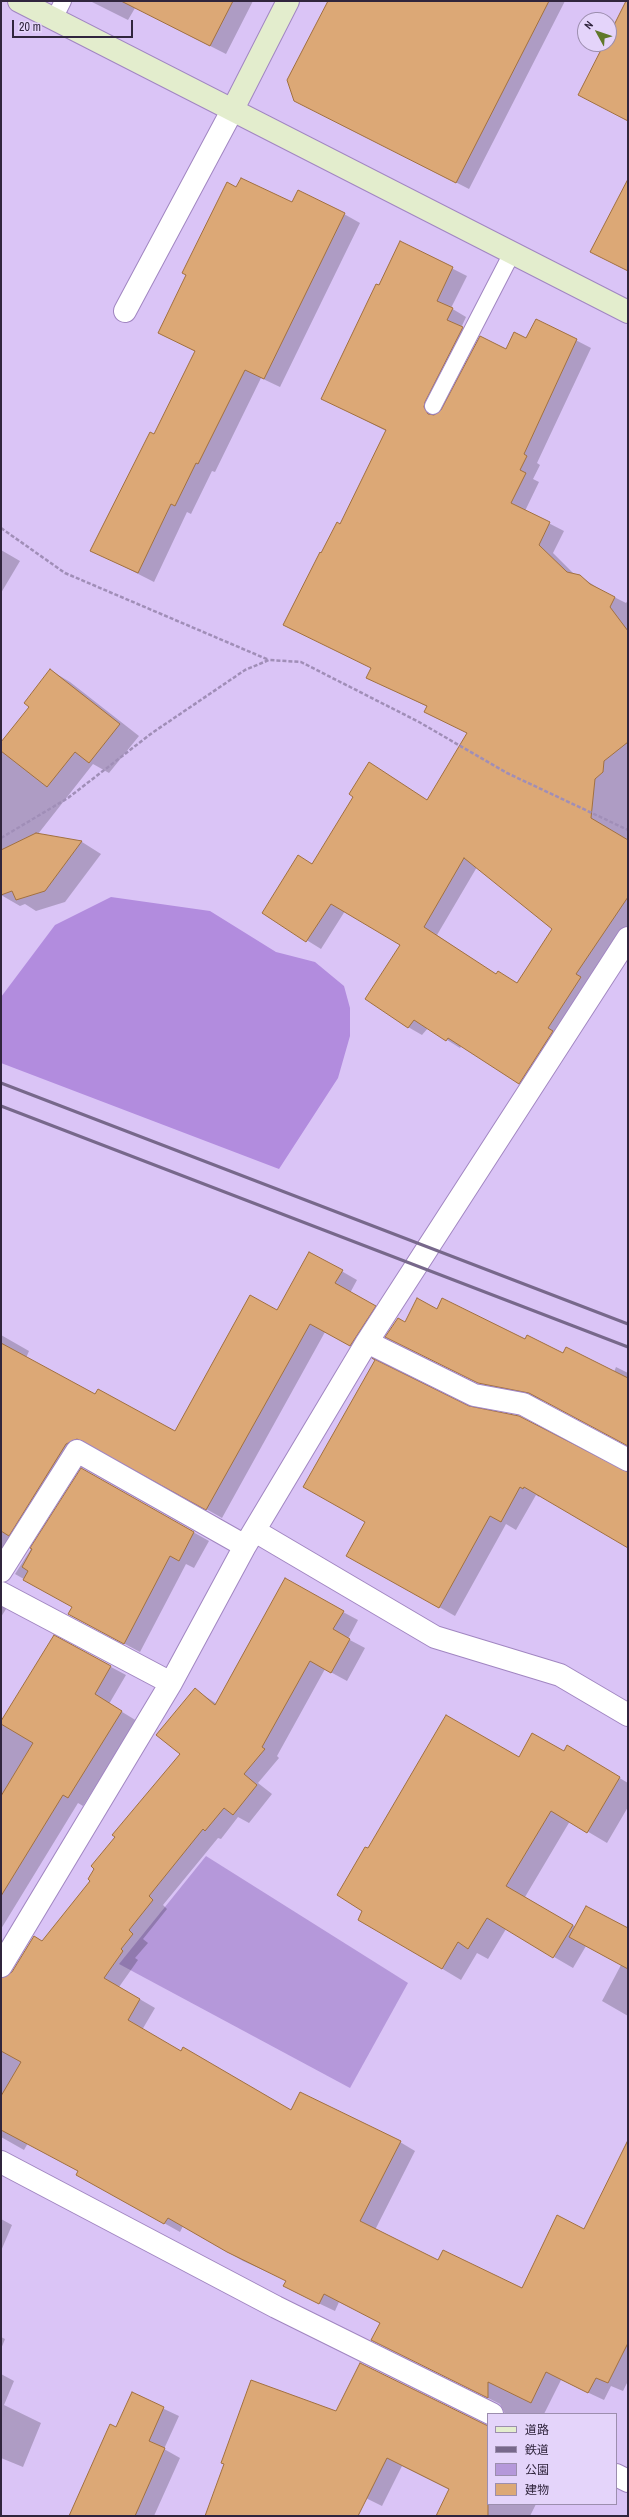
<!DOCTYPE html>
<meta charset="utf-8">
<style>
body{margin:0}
#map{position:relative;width:629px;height:2517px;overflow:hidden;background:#dac4f6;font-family:"Archivo Narrow","Noto Sans JP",sans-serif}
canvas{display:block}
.frame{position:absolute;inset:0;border:2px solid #30253d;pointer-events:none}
.legend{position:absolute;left:487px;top:2413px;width:130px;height:92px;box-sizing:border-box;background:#e4d4fa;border:1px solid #9c8eae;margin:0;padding:5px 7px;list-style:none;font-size:12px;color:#30253d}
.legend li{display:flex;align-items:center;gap:8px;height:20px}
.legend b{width:20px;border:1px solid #9c8eae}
.north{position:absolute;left:577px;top:12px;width:40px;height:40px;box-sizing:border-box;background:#e4d4fa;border:1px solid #9c8eae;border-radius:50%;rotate:310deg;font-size:11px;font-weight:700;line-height:16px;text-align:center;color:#30253d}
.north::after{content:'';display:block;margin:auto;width:14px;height:18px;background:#60782a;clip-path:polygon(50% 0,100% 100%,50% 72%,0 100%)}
.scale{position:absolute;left:12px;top:20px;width:121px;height:18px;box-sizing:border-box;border:2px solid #30253d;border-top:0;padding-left:5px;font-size:12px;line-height:14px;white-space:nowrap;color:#30253d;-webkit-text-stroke:3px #e4d4fa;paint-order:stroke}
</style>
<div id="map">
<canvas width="629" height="2517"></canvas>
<div class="frame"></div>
<ul class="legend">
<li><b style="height:5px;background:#e3edcd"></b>道路</li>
<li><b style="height:5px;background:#77688b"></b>鉄道</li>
<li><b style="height:11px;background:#b598da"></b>公園</li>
<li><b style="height:11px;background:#dca876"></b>建物</li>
</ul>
<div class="north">N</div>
<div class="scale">20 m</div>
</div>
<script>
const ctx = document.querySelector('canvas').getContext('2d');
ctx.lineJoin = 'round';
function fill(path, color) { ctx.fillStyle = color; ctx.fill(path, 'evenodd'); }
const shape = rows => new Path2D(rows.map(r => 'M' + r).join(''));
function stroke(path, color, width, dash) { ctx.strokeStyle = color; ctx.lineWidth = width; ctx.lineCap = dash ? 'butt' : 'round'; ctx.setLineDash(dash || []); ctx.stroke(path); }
fill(shape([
 [206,1856,408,1983,350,2088,119,1964]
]), '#b598da');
fill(shape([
 [111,897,210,911,276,952,315,962,344,986,350,1008,350,1036,338,1078,279,1169,1,1063,1,997,55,925]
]), '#b28cde');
fill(shape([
 [90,1,253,1,226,54,135,8,128,20],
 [329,1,565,1,469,189,308,107],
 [237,188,292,204,344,214,360,223,280,387,261,378,215,472,212,471,191,514,187,512,154,582,91,550,154,435,196,352,159,333],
 [400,242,467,276,451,308,466,317,461,328,476,336,438,414,506,350,527,340,537,320,591,348,537,463,540,465,533,479,539,482,525,511,564,531,553,553,574,574,580,576,602,591,626,603,628,600,628,925,590,983,533,1091,462,1045,460,1048,428,1028,422,1035,408,1027,402,945,345,911,321,949,263,913,312,865,428,801,468,733,439,719,428,707,368,678,372,668,285,625,322,554,341,525,386,431,323,399],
 [477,867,553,929,517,983,496,975,437,935],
 [1,550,20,561,1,593],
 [50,670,70,682,139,736,109,773,93,764,38,834,82,842,101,854,65,902,36,911,25,904,20,906,1,895,1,744,30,707],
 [310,1253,357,1280,350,1293,390,1315,365,1354,325,1332,222,1518,99,1448,87,1448,5,1573,6,1609,1,1617,1,1335,29,1351,26,1358,95,1396,176,1433,277,1312],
 [437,1310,614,1372,616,1367,628,1373,628,1445,545,1401,494,1391,387,1337,406,1323],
 [468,1407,628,1473,628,1547,540,1495,539,1497,536,1495,516,1530,506,1524,455,1616,348,1555],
 [82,1469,209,1541,194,1568,186,1564,140,1652,84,1622,73,1607,15,1574],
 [343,1612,358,1620,348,1639,365,1648,347,1681,325,1669,277,1756,279,1758,258,1783,272,1794,249,1823,238,1817,221,1839,218,1838,163,1905,167,1909,143,1939,148,1943,135,1958,138,1960,119,1987,155,2008,142,2030,181,2052,291,2111,400,2142,415,2151,375,2230,439,2261,522,2289,585,2230,628,2144,628,2381,623,2391,611,2386,604,2400,561,2380,544,2414,505,2414,500,2404,373,2340,381,2323,339,2302,335,2311,299,2294,284,2286,287,2281,243,2261,183,2226,180,2232,92,2183,79,2171,28,2143,24,2150,1,2137,1,1979,7,1978,42,1942,91,1881,181,1754,196,1690,217,1704],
 [55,1637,126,1675,109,1704,137,1721,83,1806,78,1803,1,1929,1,1723],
 [564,1752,586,1758,628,1783,628,1807,607,1843,570,1821,525,1897,576,1927,628,1929,628,2016,602,2001,621,1965,586,1946,573,1968,506,1929,488,1959,477,1953,461,1980,359,1919,364,1911,368,1850,519,1758],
 [1,2219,12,2225,1,2251],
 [1,2337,5,2339,1,2349],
 [1,2374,14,2381,4,2405,41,2423,23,2467,1,2458],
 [132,2394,179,2416,164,2449,180,2458,154,2516,70,2516,117,2428],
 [337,2413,488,2426,488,2504,536,2504,530,2516,437,2516,450,2490,402,2466,382,2506,321,2476,305,2516,206,2516]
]), '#0003');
const building = shape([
 [121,1,233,1,210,46,121,1],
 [328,1,549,1,456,183,294,101,287,80,328,1],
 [626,1,628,1,628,121,578,95,604,44,609,44,609,35,626,1],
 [241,178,292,202,298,190,345,213,264,379,245,370,198,464,196,463,175,506,171,504,138,573,90,551,150,432,154,434,195,351,158,333,186,275,182,273,227,182,236,187,241,178],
 [628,179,628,271,590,252,628,179],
 [400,241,453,267,437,301,453,308,447,320,463,327,425,402,424,407,428,414,434,415,441,410,480,336,506,349,514,332,526,338,536,319,577,339,524,454,527,456,520,470,526,473,511,503,550,522,539,545,567,572,580,575,590,584,615,597,610,607,628,631,628,742,604,761,603,772,595,779,591,818,628,840,628,897,576,974,581,977,548,1028,553,1031,519,1084,448,1038,446,1041,414,1020,408,1028,365,999,400,945,331,904,306,942,262,913,298,855,312,864,353,797,349,794,369,762,427,800,467,733,424,712,427,706,366,678,371,668,283,625,320,552,321,553,337,522,340,524,386,430,321,399,376,284,379,285,400,241],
 [464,858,552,929,517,983,498,971,496,974,424,927,464,858],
 [50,669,120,724,89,763,75,752,47,787,1,751,1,742,29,707,24,703,50,669],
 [36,833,82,841,45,891,16,900,12,891,1,895,1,850,36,833],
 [309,1252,343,1270,335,1283,376,1306,350,1346,310,1324,206,1510,77,1439,66,1444,9,1536,1,1531,1,1343,95,1394,98,1389,175,1431,250,1295,277,1310,309,1252],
 [417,1298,437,1309,442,1298,525,1339,527,1335,563,1353,566,1347,628,1378,628,1446,529,1393,478,1383,385,1337,398,1318,405,1322,417,1298],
 [372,1358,469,1406,519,1416,628,1472,628,1548,524,1487,523,1489,520,1487,501,1522,490,1516,439,1608,346,1556,365,1522,303,1487,375,1360,372,1358],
 [81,1468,194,1532,179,1561,170,1556,124,1644,68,1614,72,1607,23,1580,28,1571,22,1567,32,1549,30,1548,81,1468],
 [285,1578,344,1611,333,1629,350,1639,331,1673,310,1661,262,1747,265,1749,244,1774,257,1785,233,1815,224,1808,205,1831,203,1829,149,1896,153,1900,129,1930,133,1934,121,1949,123,1951,104,1978,140,1999,128,2020,181,2051,183,2047,291,2110,300,2092,401,2141,360,2221,438,2260,443,2250,522,2288,557,2215,584,2229,628,2140,628,2343,608,2383,596,2378,588,2393,546,2372,531,2403,488,2382,488,2398,371,2340,380,2323,324,2294,319,2304,283,2286,286,2281,227,2252,168,2218,164,2224,76,2175,78,2171,1,2130,1,2096,21,2062,1,2051,1,1978,12,1972,34,1936,42,1941,90,1881,88,1879,94,1869,91,1866,115,1837,112,1835,180,1754,156,1735,195,1688,215,1705,285,1578],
 [54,1635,111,1666,95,1694,122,1711,68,1798,63,1795,1,1896,1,1796,33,1743,1,1724,1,1721,54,1635],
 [446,1715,519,1757,532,1733,564,1751,567,1745,620,1777,587,1833,551,1811,506,1886,573,1925,553,1958,487,1918,468,1949,458,1942,442,1969,358,1920,362,1911,337,1895,365,1847,368,1848,446,1715],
 [586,1906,628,1928,628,1969,569,1937,586,1906],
 [360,2363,488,2426,488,2516,436,2516,449,2489,387,2458,358,2516,205,2516,224,2464,221,2463,251,2380,336,2411,360,2363],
 [132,2392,164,2407,149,2441,165,2448,135,2516,69,2516,110,2424,116,2427,132,2392]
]);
fill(building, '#dca876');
stroke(building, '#a1703f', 1);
const lane = shape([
 [54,19,63,1],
 [433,406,512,253]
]);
const street = shape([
 [125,311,233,109],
 [367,1342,474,1395,523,1404,628,1460],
 [255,1531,435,1637,560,1675,628,1715],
 [1,1571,77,1451,245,1546],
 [1,1593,171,1683],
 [1,1966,171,1683,245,1546,367,1342,628,938],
 [1,2162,276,2307,492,2414],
 [616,2475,628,2481]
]);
const secondary = shape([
 [19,1,628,312],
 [233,109,288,1]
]);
stroke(lane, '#a186c1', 18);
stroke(street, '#a186c1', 24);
stroke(secondary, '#a186c1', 24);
stroke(shape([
 [1,528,65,573,269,660],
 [1,838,68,798,152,733,245,670,269,660,301,662,419,722,507,773,628,830]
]), '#a08eb7', 2.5, [4, 2]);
stroke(lane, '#fff', 16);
stroke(street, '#fff', 22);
stroke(secondary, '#e3edcd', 22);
stroke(shape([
 [1,1083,628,1324],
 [1,1106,628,1347]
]), '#77688b', 3);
</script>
